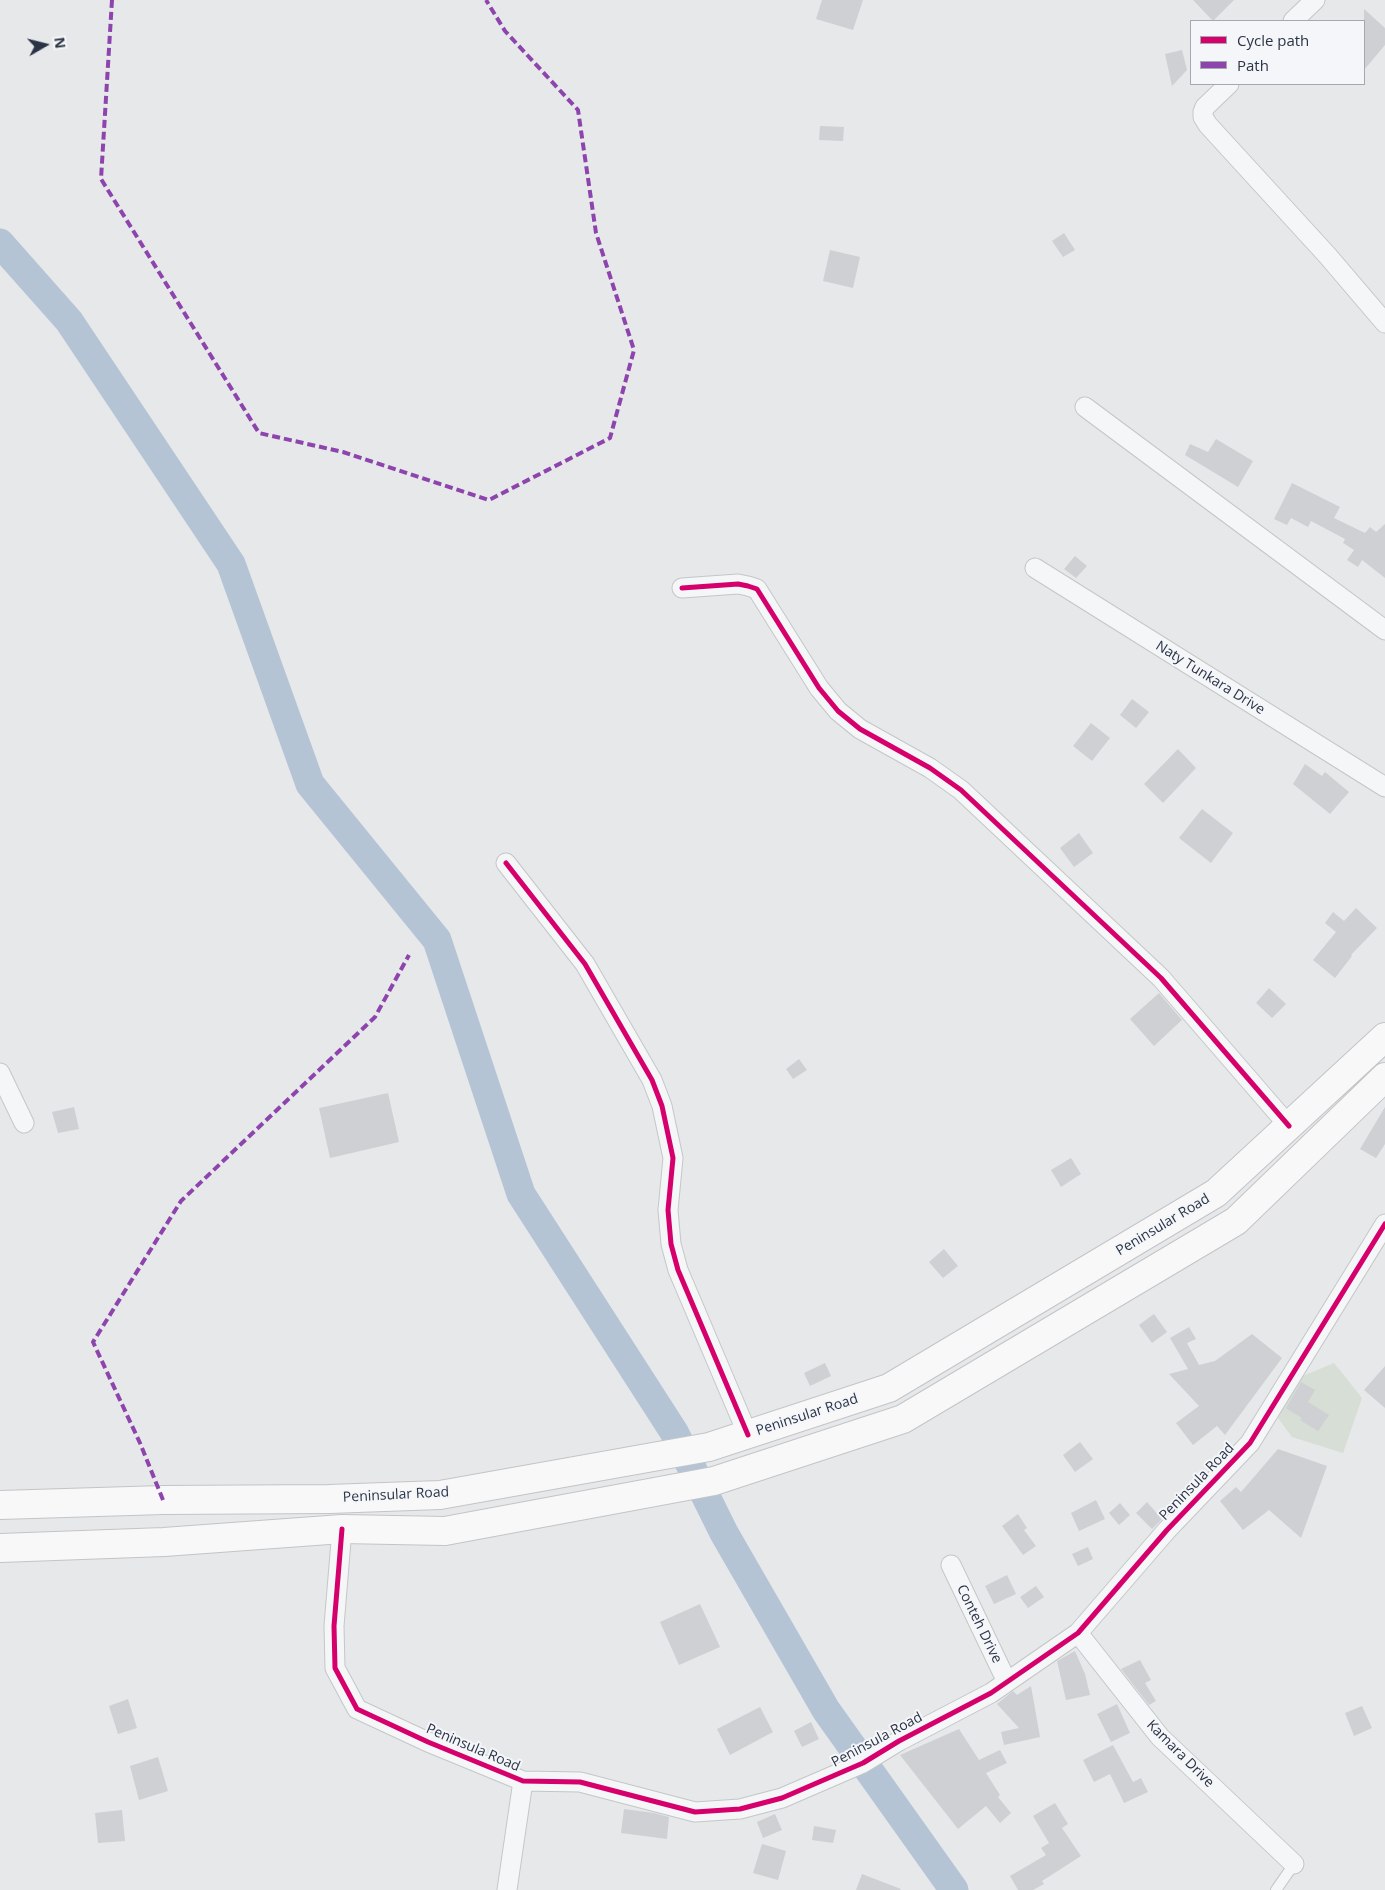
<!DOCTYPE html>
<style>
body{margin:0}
#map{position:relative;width:1385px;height:1890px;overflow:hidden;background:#e6e8ea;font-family:"Open Sans",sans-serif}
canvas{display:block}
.legend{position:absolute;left:1190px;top:20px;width:175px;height:65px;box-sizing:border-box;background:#f4f6f9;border:1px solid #a4a8b1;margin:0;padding:6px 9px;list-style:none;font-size:15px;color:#2b3445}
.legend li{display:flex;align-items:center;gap:10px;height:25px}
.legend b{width:25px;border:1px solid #a4a8b1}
.north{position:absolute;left:20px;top:20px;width:50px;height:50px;-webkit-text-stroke:4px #f4f6f9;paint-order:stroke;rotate:82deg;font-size:14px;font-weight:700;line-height:20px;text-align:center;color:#2b3445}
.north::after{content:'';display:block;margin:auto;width:18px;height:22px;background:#2b3445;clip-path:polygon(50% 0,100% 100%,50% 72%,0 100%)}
</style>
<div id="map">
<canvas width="1385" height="1890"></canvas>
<ul class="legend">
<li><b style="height:6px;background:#d6006c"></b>Cycle path</li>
<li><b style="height:6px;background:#8e44ad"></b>Path</li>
</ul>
<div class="north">N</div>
</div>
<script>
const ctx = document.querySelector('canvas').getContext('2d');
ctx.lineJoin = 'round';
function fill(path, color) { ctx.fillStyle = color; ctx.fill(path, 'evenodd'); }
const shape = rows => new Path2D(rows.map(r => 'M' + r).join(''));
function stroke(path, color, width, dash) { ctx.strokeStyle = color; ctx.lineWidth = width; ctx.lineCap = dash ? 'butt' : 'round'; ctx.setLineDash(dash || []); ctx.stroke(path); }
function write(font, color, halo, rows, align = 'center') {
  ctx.font = font + ' "Open Sans",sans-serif'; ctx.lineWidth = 4; ctx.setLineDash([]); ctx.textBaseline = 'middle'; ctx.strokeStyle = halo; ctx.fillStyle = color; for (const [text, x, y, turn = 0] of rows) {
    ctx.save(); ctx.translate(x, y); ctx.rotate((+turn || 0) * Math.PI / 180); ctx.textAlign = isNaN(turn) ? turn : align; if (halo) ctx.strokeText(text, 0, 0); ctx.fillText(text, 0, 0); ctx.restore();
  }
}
fill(shape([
 [1334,1363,1362,1398,1343,1453,1292,1437,1278,1418,1298,1378]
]), '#d6ded6');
stroke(shape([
 [0,243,69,321,231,564,310,784,437,940,521,1194,674,1432,724,1533,826,1710,954,1890]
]), '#b4c4d5', 29);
fill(shape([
 [822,0,863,0,853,30,816,19],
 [1193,0,1234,0,1213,21],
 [1364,9,1385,28,1385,45,1364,70],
 [1182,50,1187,70,1172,86,1165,54],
 [820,126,844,127,843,141,819,140],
 [1064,233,1075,250,1063,257,1052,241],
 [830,250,860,257,853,288,823,281],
 [1216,439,1253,461,1238,487,1185,455,1190,444,1208,452],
 [1292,483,1340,507,1334,518,1365,533,1370,527,1376,532,1385,524,1385,578,1362,560,1358,567,1347,560,1354,550,1343,543,1345,539,1311,521,1308,527,1291,518,1287,525,1274,519],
 [1075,556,1087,566,1076,578,1064,569],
 [1132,699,1149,712,1136,728,1120,715],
 [1091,723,1110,738,1092,761,1073,746],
 [1178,749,1196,768,1163,803,1144,784],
 [1305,764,1322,776,1325,772,1349,792,1330,814,1293,784],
 [1202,809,1233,833,1211,863,1179,838],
 [1079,833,1093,853,1074,867,1060,848],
 [1356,908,1377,928,1351,955,1352,956,1335,978,1313,960,1336,932,1325,923,1333,912,1344,921],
 [1269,988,1286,1004,1272,1018,1256,1003],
 [1159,993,1182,1020,1154,1046,1130,1019],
 [799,1059,807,1070,793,1079,786,1069],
 [388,1093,399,1142,330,1158,319,1108],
 [74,1107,79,1129,58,1133,52,1112],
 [1385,1107,1385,1144,1376,1158,1360,1149],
 [1071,1158,1081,1174,1061,1187,1051,1170],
 [944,1249,958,1266,943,1278,929,1262],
 [1154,1314,1167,1332,1152,1343,1139,1325],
 [1189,1327,1196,1339,1187,1343,1199,1365,1215,1361,1252,1334,1282,1358,1225,1435,1217,1426,1193,1445,1176,1423,1199,1406,1169,1374,1188,1369,1170,1338],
 [825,1363,831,1376,810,1386,804,1373],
 [1385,1366,1385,1408,1364,1390],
 [1301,1382,1315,1390,1308,1402,1329,1415,1318,1431,1300,1420,1302,1418,1286,1408],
 [1080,1442,1093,1459,1075,1472,1063,1455],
 [1278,1449,1327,1466,1301,1538,1269,1510,1243,1530,1220,1501,1236,1487,1241,1492],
 [1096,1500,1105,1519,1079,1531,1071,1513],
 [1147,1502,1162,1519,1152,1529,1136,1513],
 [1120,1503,1130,1515,1119,1525,1109,1513],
 [1018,1514,1027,1528,1024,1530,1036,1546,1023,1555,1002,1526],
 [1088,1547,1093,1559,1078,1566,1072,1554],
 [1007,1575,1016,1594,994,1604,985,1586],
 [1036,1586,1044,1597,1028,1608,1020,1597],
 [700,1604,720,1647,679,1665,660,1622],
 [1075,1651,1085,1674,1090,1695,1066,1700,1057,1661],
 [1140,1660,1151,1680,1145,1683,1156,1701,1149,1705,1121,1669],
 [1031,1686,1040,1737,1004,1745,1001,1732,1019,1728,997,1704,1013,1691,1017,1695],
 [128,1699,137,1728,118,1734,109,1706],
 [1117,1704,1130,1733,1111,1742,1097,1714],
 [1362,1706,1372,1728,1354,1736,1345,1713],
 [760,1707,773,1732,730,1755,717,1729],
 [811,1722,819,1739,802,1747,794,1731],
 [959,1729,979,1760,1000,1750,1007,1763,986,1773,1000,1795,998,1797,1011,1813,1000,1823,986,1806,958,1829,900,1755],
 [1113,1745,1133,1782,1141,1778,1148,1792,1124,1803,1110,1774,1094,1782,1083,1760],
 [158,1757,168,1791,139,1800,130,1766],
 [1055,1803,1068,1824,1062,1828,1081,1856,1042,1881,1044,1884,1033,1890,1018,1890,1010,1876,1046,1855,1041,1848,1049,1843,1033,1816],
 [624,1809,654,1813,669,1817,667,1839,621,1833],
 [122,1810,125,1841,98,1843,95,1813],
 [775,1814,782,1830,763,1838,757,1822],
 [814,1826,836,1830,833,1843,812,1840],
 [762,1844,786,1851,778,1880,753,1873],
 [862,1874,901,1889,900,1890,856,1890]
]), '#ced0d3');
const lane = shape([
 [1276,1890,1294,1864]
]);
const street = shape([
 [1293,21,1315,0],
 [1229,84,1205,107,1203,112,1203,117,1208,125,1327,255,1385,323],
 [1085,407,1385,630],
 [1035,568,1385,787],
 [682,588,738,584,748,586,757,589,819,688,838,711,860,729,930,768,961,790,1161,978,1289,1126],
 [506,863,585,964,652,1080,662,1106,673,1158,668,1210,671,1244,678,1270,748,1435],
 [0,1073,24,1123],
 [342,1529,334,1626,335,1668,357,1709,428,1742,523,1781,580,1782,695,1812,740,1809,782,1798,863,1763,899,1741,991,1693,1078,1633,1167,1530,1250,1443,1385,1224],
 [951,1565,1007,1682],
 [1078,1633,1160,1737,1294,1864],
 [507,1890,523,1781]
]);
const primary = shape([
 [0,1505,163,1500,329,1499,440,1495,709,1447,889,1388,1216,1193,1385,1037],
 [0,1548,164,1542,342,1529,445,1531,714,1481,903,1419,1236,1221,1385,1077]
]);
stroke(lane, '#c4c6c8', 12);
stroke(street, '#c4c6c8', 21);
stroke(primary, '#c2c5c8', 30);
stroke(lane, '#f5f6f7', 10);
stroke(street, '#f5f6f7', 19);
stroke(primary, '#f8f8f8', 28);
stroke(shape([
 [112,0,101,179,259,433,343,452,489,500,610,438,634,350,596,233,578,110,505,31,486,0],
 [163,1500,140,1443,93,1342,181,1201,375,1017,409,955]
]), '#8e44ad', 4, [8, 4]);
stroke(shape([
 [682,588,738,584,748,586,757,589,819,688,838,711,860,729,930,768,961,790,1161,978,1289,1126],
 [506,863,585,964,652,1080,662,1106,673,1158,668,1210,671,1244,678,1270,748,1435],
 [342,1529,334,1626,335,1668,357,1709,428,1742,523,1781,580,1782,695,1812,740,1809,782,1798,863,1763,899,1741,991,1693,1078,1633,1167,1530,1250,1443,1385,1224]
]), '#d6006c', 5);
write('14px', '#2b3445', '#f4f6f9', [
 ["Naty Tunkara Drive",1210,678,32],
 ["Peninsular Road",1163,1225,-31],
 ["Peninsular Road",807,1415,-18],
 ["Peninsula Road",1197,1482,-46],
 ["Peninsular Road",396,1495,-3],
 ["Conteh Drive",979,1624,64],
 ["Peninsula Road",877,1740,-28],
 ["Peninsula Road",473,1748,23],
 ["Kamara Drive",1180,1754,45]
]);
</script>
